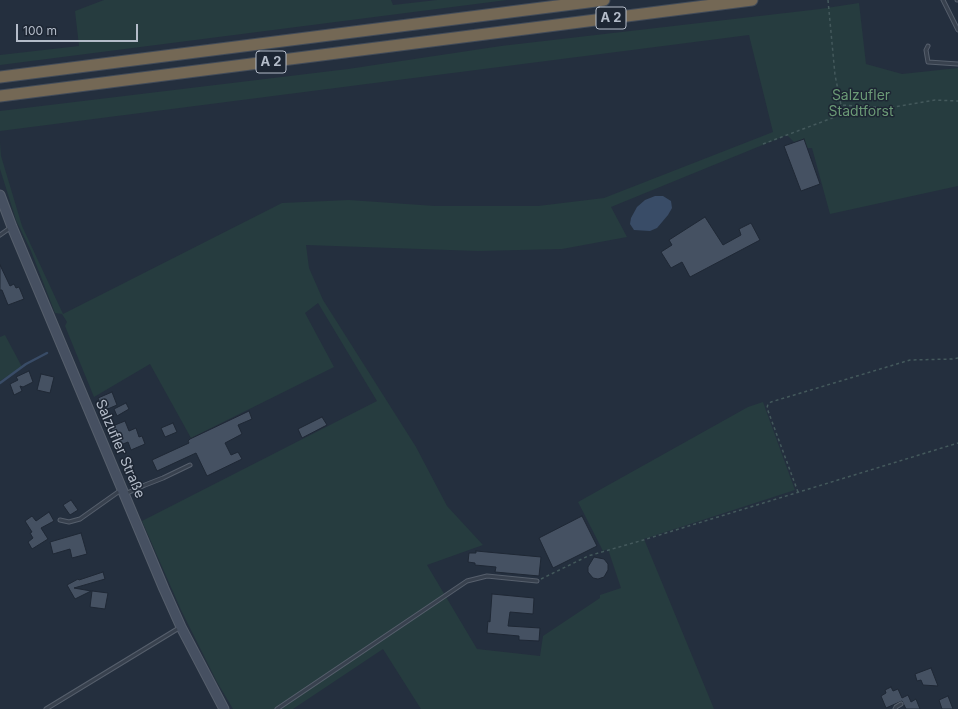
<!DOCTYPE html>
<meta charset="utf-8">
<style>
body{margin:0}
#map{position:relative;width:958px;height:709px;overflow:hidden;background:#242f3e;font-family:Inter,sans-serif}
canvas{display:block}
.scale{position:absolute;left:16px;top:24px;width:122px;height:18px;box-sizing:border-box;border:2px solid #b4bcc9;border-top:0;padding-left:5px;font-size:12px;line-height:14px;white-space:nowrap;color:#b4bcc9;-webkit-text-stroke:3px #1d2633;paint-order:stroke}
</style>
<div id="map">
<canvas width="958" height="709"></canvas>
<div class="scale">100 m</div>
</div>
<script>
const ctx = document.querySelector('canvas').getContext('2d');
ctx.lineJoin = 'round';
function fill(path, color) { ctx.fillStyle = color; ctx.fill(path, 'evenodd'); }
const shape = rows => new Path2D(rows.map(r => 'M' + r).join(''));
function stroke(path, color, width, dash) { ctx.strokeStyle = color; ctx.lineWidth = width; ctx.lineCap = dash ? 'butt' : 'round'; ctx.setLineDash(dash || []); ctx.stroke(path); }
function write(font, color, halo, rows, align = 'center') {
  ctx.font = font + ' Inter,sans-serif'; ctx.lineWidth = 3; ctx.setLineDash([]); ctx.textBaseline = 'middle'; ctx.strokeStyle = halo; ctx.fillStyle = color; for (const [text, x, y, turn = 0] of rows) {
    ctx.save(); ctx.translate(x, y); ctx.rotate((+turn || 0) * Math.PI / 180); ctx.textAlign = isNaN(turn) ? turn : align; if (halo) ctx.strokeText(text, 0, 0); ctx.fillText(text, 0, 0); ctx.restore();
  }
}
fill(shape([
 [104,0,391,0,393,5,437,0,507,0,0,65,0,55,79,46,75,11],
 [859,3,866,64,902,74,958,68,958,186,830,214,812,148,800,148,787,135,611,207,627,237,562,249,478,251,306,245,309,268,323,300,416,447,447,506,483,545,427,565,477,649,540,656,543,636,600,598,600,595,621,588,608,549,603,551,578,502,748,407,763,402,795,490,644,539,714,709,421,709,383,649,293,709,233,709,217,682,181,610,142,521,377,401,318,303,305,313,334,367,191,438,150,364,94,397,65,326,67,322,62,314,55,313,31,251,16,220,0,169,0,142,1,156,22,226,63,314,282,203,349,200,435,206,538,206,604,198,773,132,749,35,0,131,0,111,348,69,501,46,820,9],
 [5,335,22,367,0,381,0,337]
]), '#263c3f');
fill(shape([
 [655,196,663,196,671,201,672,208,668,215,657,228,650,231,634,230,630,224,631,218,637,207,645,200]
]), '#394c67');
stroke(shape([
 [0,383,26,364,47,353]
]), '#394c67', 2.5);
const building = shape([
 [804,139,820,184,801,191,784,146,804,139],
 [705,217,723,245,741,235,739,229,751,223,760,240,690,277,682,262,671,268,661,252,672,245,669,240,705,217],
 [0,265,10,286,14,284,16,288,19,287,24,299,8,305,2,290,0,290,0,265],
 [29,371,33,382,23,387,20,386,22,391,14,395,10,384,18,380,16,377,29,371],
 [41,374,54,377,50,393,37,390,41,374],
 [112,392,117,405,103,411,98,398,112,392],
 [126,403,129,409,117,416,114,409,126,403],
 [249,411,252,419,238,425,242,434,225,443,231,455,238,452,242,459,207,476,196,453,157,471,152,460,189,443,188,441,190,439,249,411],
 [322,417,327,425,302,438,298,429,322,417],
 [125,421,129,431,136,428,139,437,142,436,145,444,131,450,128,442,118,446,110,427,125,421],
 [173,423,177,432,165,437,161,428,173,423],
 [71,500,78,510,70,515,63,505,71,500],
 [49,512,54,521,41,528,48,539,32,549,28,542,33,538,30,533,32,532,25,521,32,516,36,521,49,512],
 [582,516,597,546,553,568,539,538,582,516],
 [81,533,87,554,72,558,70,549,53,554,50,542,81,533],
 [476,551,541,557,539,576,495,572,496,567,475,565,475,563,468,562,469,553,476,553,476,551],
 [594,557,604,559,608,564,608,570,604,577,598,579,593,578,588,572,588,567,594,557],
 [103,572,105,579,74,588,91,591,75,599,67,585,78,579,79,580,103,572],
 [92,591,108,593,105,609,90,607,92,591],
 [492,594,534,598,533,614,510,612,508,626,540,628,539,641,519,640,519,636,487,633,488,621,490,622,492,594],
 [931,668,938,686,923,685,921,680,917,681,915,674,931,668],
 [891,687,893,691,898,689,902,698,908,695,911,702,916,699,920,709,906,709,902,701,886,708,881,696,886,693,885,690,891,687],
 [948,696,953,709,942,709,939,700,948,696]
]);
fill(building, '#455162');
stroke(building, '#1f2835', 1);
const service = shape([
 [943,0,958,30],
 [957,0,958,0],
 [928,46,926,50,928,62,958,64],
 [0,235,10,228],
 [125,494,145,485,163,478,190,465],
 [60,520,69,522,80,519,121,490],
 [46,709,179,628],
 [277,709,467,581,487,576,537,581],
 [895,709,896,707,901,704]
]);
const secondary = shape([
 [0,195,12,227,164,589,181,627,224,709]
]);
const motorway = shape([
 [0,77,604,0],
 [0,96,752,0]
]);
stroke(service, '#565f6c', 5);
stroke(secondary, '#565f6c', 11);
stroke(motorway, '#434c59', 13);
stroke(shape([
 [828,0,835,75,841,105,888,108,935,100,958,101],
 [763,144,835,117,841,105],
 [798,492,767,408,768,404,771,402,910,360,952,359,958,358],
 [541,579,588,556,640,541,958,443]
]), '#44595c', 1.5, [3, 3]);
stroke(service, '#38414e', 3);
stroke(secondary, '#465061', 9);
stroke(motorway, '#746855', 11);
for (const [x, y, w] of [
 [611,18,30],
 [271,62,30]
]) { const box = new Path2D(); box.roundRect(x - w / 2, y - 11, w, 22, 3); ctx.fillStyle = '#1d2633'; ctx.fill(box); stroke(box, '#b4bcc9', 1); }
write('bold 13px', '#b4bcc9', null, [
 ["A 2",611,18],
 ["A 2",271,62]
]);
write('14px', '#6b9a76', '#1d2633', [
 ["Salzufler",861,96],
 ["Stadtforst",861,112]
]);
write('14px', '#b4bcc9', '#1d2633', [
 ["Salzufler Straße",120,449,67]
]);
</script>
